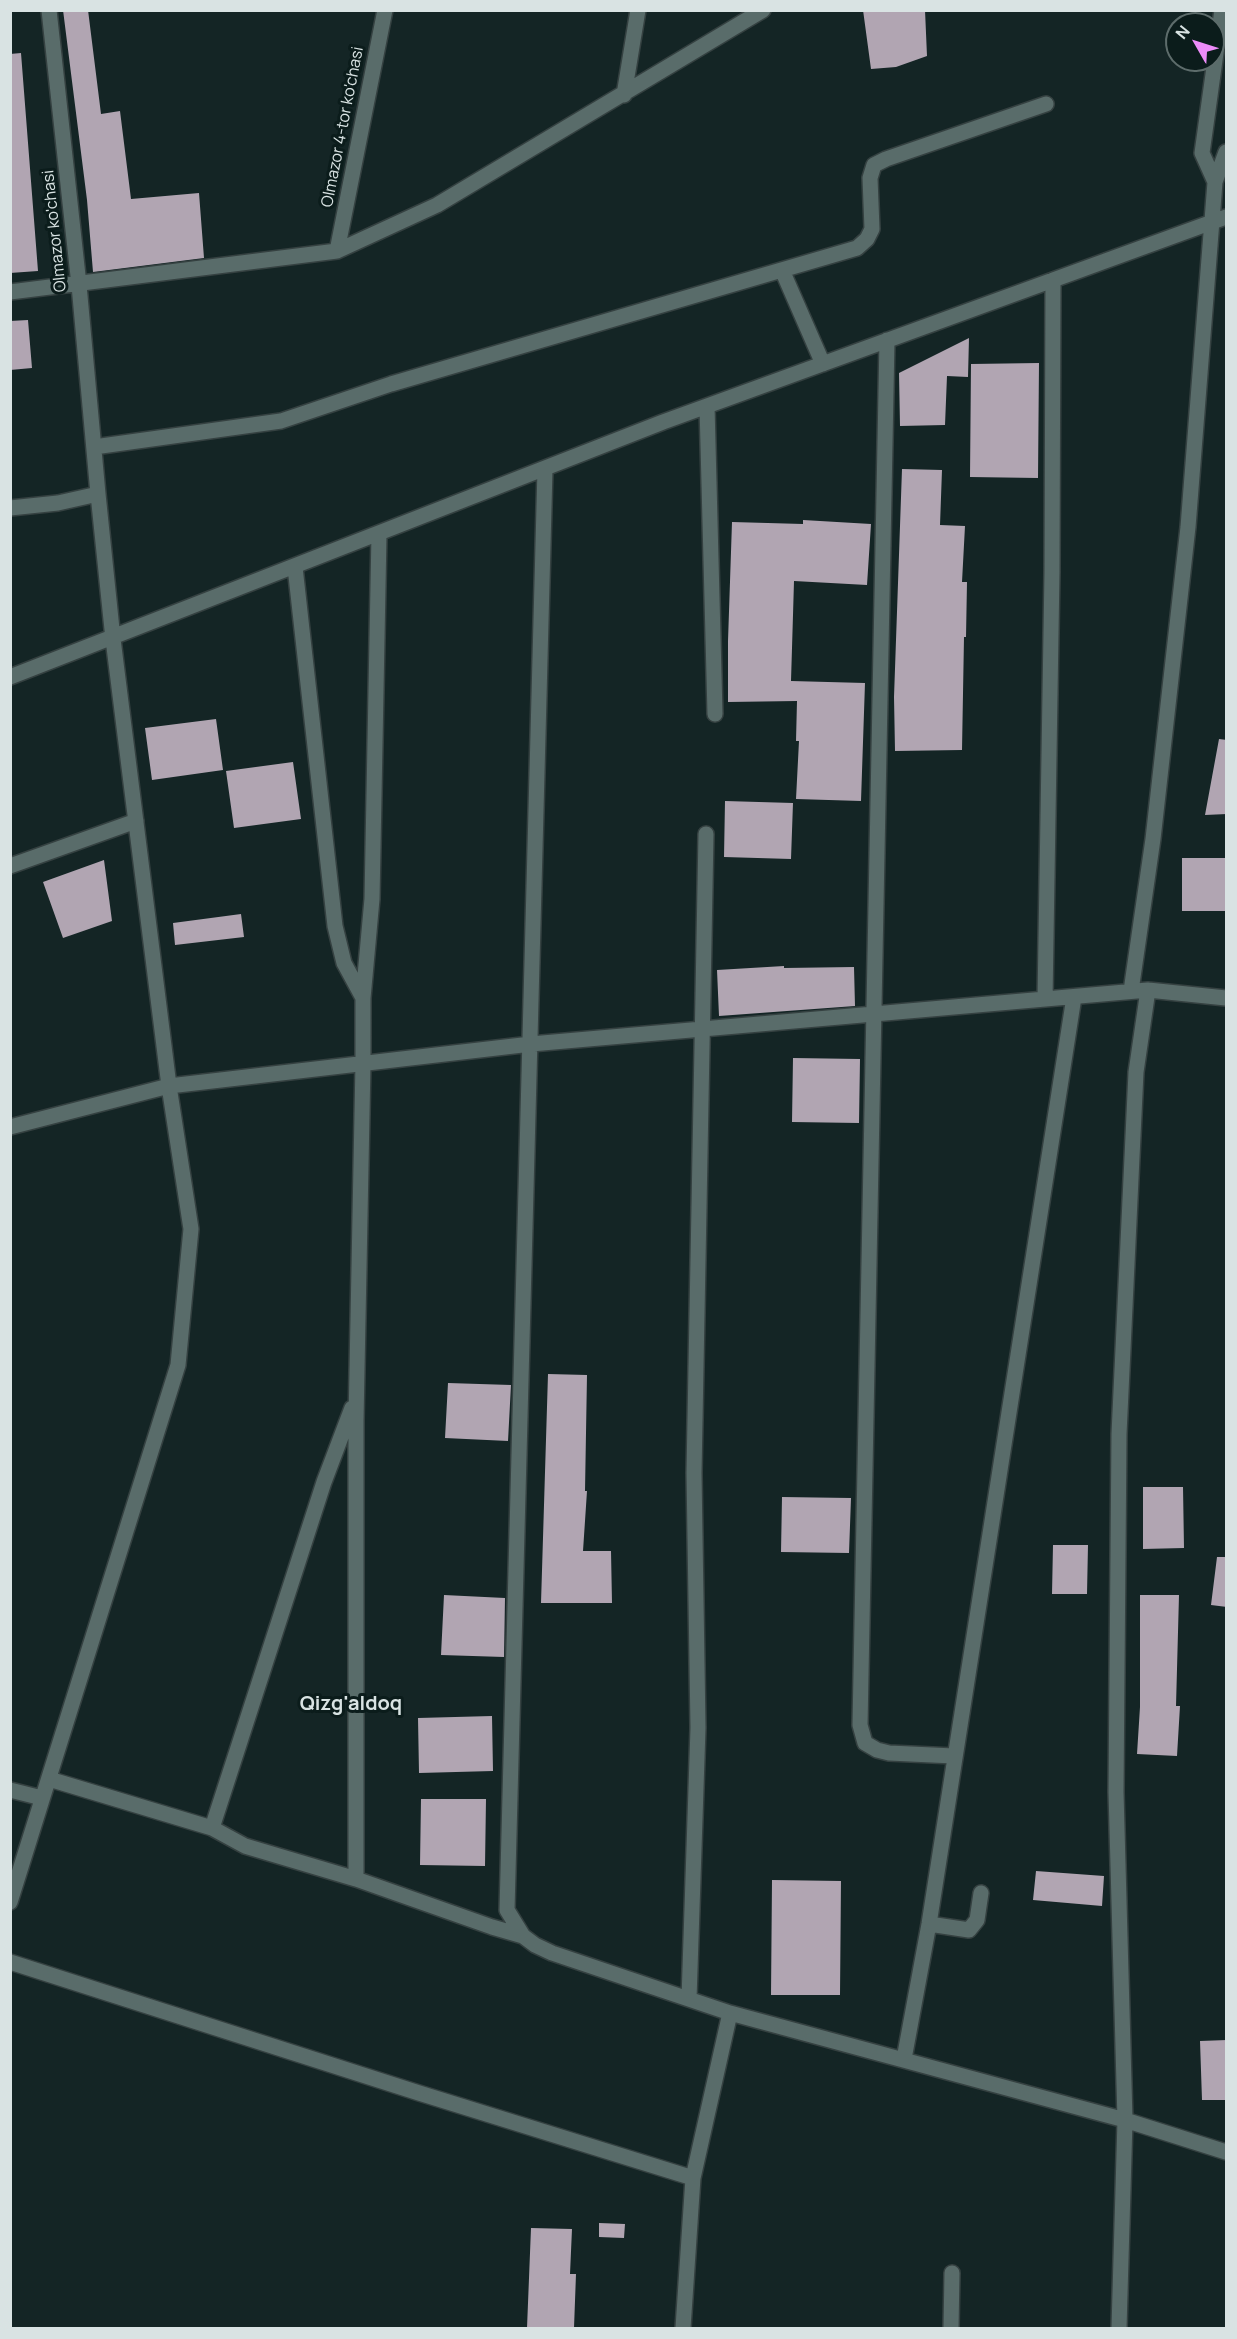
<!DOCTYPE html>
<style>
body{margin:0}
#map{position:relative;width:1237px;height:2339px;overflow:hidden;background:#142525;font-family:Manrope,sans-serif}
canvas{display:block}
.frame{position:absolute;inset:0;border:12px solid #d9e3e3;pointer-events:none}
.north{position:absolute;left:1165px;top:12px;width:60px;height:60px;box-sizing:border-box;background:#0b1c1b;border:2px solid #5d6c6b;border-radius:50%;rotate:309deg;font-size:16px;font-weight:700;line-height:24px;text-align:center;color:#d9e3e3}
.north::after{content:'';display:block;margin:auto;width:21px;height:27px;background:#ed8cf9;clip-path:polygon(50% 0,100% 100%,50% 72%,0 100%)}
</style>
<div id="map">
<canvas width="1237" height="2339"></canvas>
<div class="frame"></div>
<div class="north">N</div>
</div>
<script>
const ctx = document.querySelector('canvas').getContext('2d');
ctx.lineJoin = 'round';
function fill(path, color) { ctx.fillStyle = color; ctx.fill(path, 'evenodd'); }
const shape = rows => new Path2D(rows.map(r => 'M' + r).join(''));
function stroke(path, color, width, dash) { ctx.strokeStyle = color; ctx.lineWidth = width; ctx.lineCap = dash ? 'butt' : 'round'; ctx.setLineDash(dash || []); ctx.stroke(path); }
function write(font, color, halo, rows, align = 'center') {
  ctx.font = font + ' Manrope,sans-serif'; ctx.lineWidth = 6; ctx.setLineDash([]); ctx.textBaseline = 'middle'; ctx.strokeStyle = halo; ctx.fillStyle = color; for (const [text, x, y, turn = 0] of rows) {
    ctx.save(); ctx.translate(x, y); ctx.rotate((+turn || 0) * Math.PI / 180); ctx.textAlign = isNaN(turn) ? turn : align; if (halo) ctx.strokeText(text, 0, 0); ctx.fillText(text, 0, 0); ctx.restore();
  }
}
fill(shape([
 [63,10,88,10,101,114,120,111,131,199,199,193,204,258,93,272,87,200],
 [863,10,925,10,927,56,896,67,871,69],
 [21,53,38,271,10,273,10,54],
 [28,320,32,368,10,370,10,321],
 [969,338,968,377,947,376,945,425,900,426,899,373],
 [1039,363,1038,478,970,477,971,364],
 [902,469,942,470,940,525,965,526,962,582,967,582,966,637,964,637,962,750,895,751,894,697],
 [803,520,871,524,867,585,794,581,793,615,791,681,865,683,861,801,796,799,799,741,796,741,797,701,728,702,728,641,732,522,803,524],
 [216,719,223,770,152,780,145,728],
 [1219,739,1227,740,1227,814,1205,815],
 [293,762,301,819,234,828,226,771],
 [725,801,793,803,791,859,724,857],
 [1182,858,1227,858,1227,911,1182,911],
 [104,860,112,921,63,938,43,882],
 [241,914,244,937,175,945,173,923],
 [784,966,784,968,854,967,855,1006,719,1016,717,970],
 [793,1058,860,1059,859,1123,792,1122],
 [548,1374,587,1375,585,1491,587,1491,583,1551,611,1551,612,1603,541,1603],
 [448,1383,511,1385,508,1441,445,1438],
 [1143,1487,1183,1487,1184,1548,1143,1549],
 [782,1497,851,1498,849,1553,781,1552],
 [1053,1545,1088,1545,1087,1594,1052,1594],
 [1217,1557,1227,1557,1227,1607,1211,1605],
 [444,1595,505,1598,504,1657,441,1655],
 [1140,1595,1179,1595,1176,1706,1180,1706,1177,1756,1137,1754,1140,1707],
 [492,1716,493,1771,419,1773,418,1718],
 [421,1799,486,1799,485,1866,420,1865],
 [1036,1871,1104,1876,1102,1906,1033,1900],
 [772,1880,841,1881,840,1995,771,1995],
 [1227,2040,1227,2100,1202,2100,1200,2041],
 [599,2223,625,2224,624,2238,599,2237],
 [531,2228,572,2229,570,2274,576,2274,574,2328,527,2328]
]), '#b1a5b2');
const minor = shape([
 [624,95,638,10],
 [1215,182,1202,153,1222,10],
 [337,251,385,10],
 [782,270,823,364],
 [10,292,337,251,437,205,763,10],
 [887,340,860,1725,865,1743,877,1750,889,1753,954,1756],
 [707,406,715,714],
 [94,447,281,421,391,384,857,248,867,239,872,229,870,178,874,165,886,159,1046,104],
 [545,469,507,1910,523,1936,535,1945,552,1953,730,2013,693,2178,683,2328],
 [10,508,58,503,98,494,79,285,49,10],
 [295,567,335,926,344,963,363,998],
 [10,677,663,422,1226,217],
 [10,866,136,821],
 [1131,991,1153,839,1188,527,1215,182,1226,152],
 [1045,999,1052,572,1053,280],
 [10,1127,169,1086,531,1044,1148,990,1226,998],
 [49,1779,212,1828,324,1482,352,1408],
 [10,1790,42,1798],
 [212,1828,245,1846,356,1879,492,1927,523,1936],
 [356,1879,356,1421,363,1063,363,998,372,899,379,534],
 [10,1902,178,1365,191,1229,169,1086,113,639,98,494],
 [929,1924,969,1930,977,1920,981,1893],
 [10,1962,419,2093,693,2178],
 [689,1999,698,1728,694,1473,706,834],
 [730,2013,1125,2120,1226,2152],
 [904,2059,929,1924,1074,997],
 [951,2328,952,2273],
 [1119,2328,1125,2120,1116,1792,1119,1434,1136,1072,1148,990]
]);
stroke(minor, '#354141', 18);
stroke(minor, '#596c6a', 15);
write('16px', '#d9e3e3', '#0b1c1b', [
 ["Olmazor 4-tor ko'chasi",343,127,-79],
 ["Olmazor ko'chasi",55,231,-96]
]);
write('bold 20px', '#d9e3e3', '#0b1c1b', [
 ["Qizg'aldoq",351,1704]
]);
</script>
